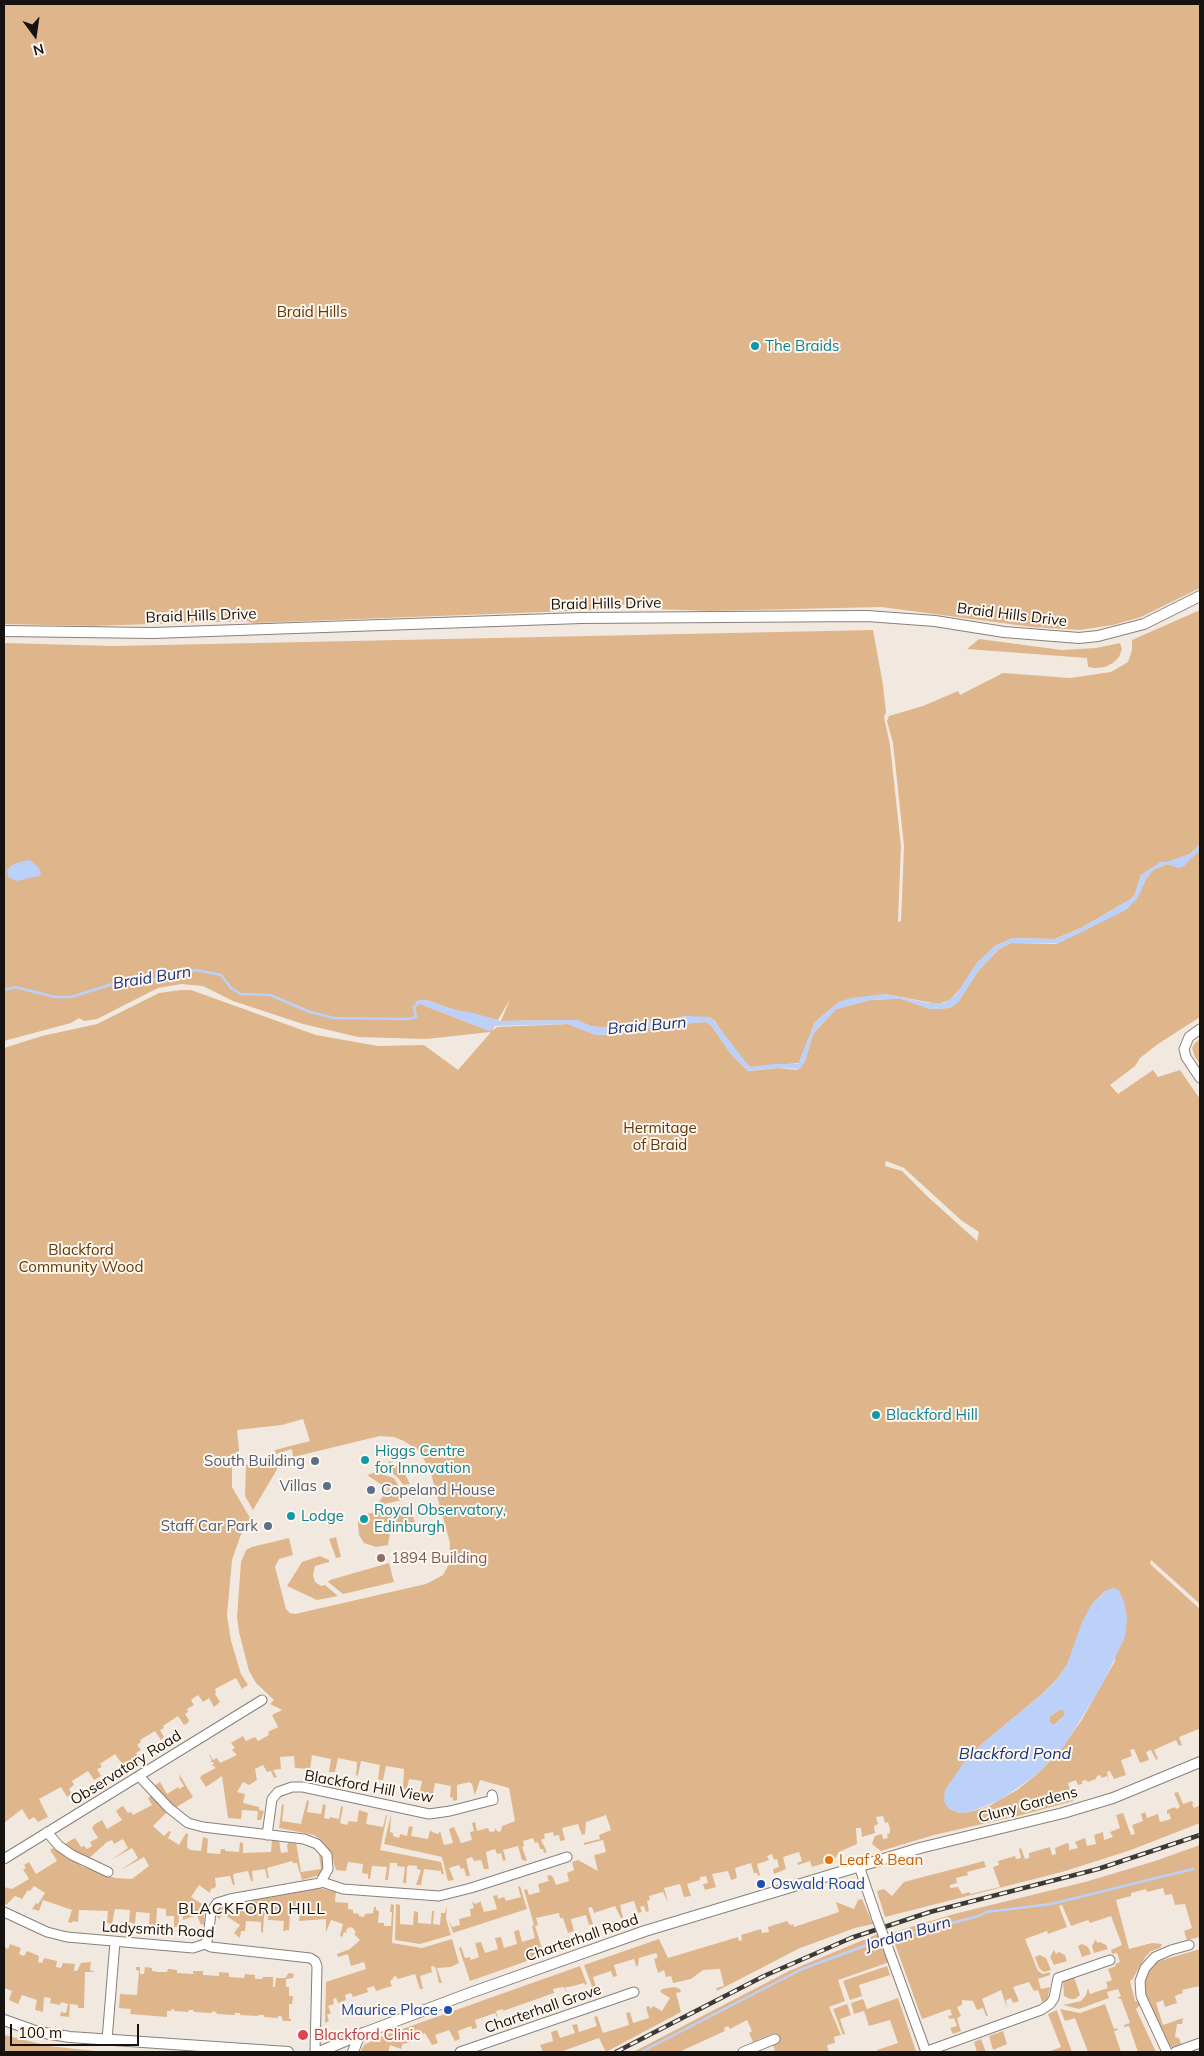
<!DOCTYPE html>
<style>
body{margin:0}
#map{position:relative;width:1204px;height:2056px;overflow:hidden;background:#f1e9e0;font-family:Mulish,sans-serif}
canvas{display:block}
.frame{position:absolute;inset:0;border:5px solid #15120f;pointer-events:none}
.north{position:absolute;left:10px;top:10px;width:50px;height:50px;-webkit-text-stroke:4px #fff6ee;paint-order:stroke;rotate:166deg;font-size:14px;font-weight:700;line-height:20px;text-align:center;color:#15120f}
.north::after{content:'';display:block;margin:auto;width:18px;height:22px;background:#15120f;clip-path:polygon(50% 0,100% 100%,50% 72%,0 100%)}
.scale{position:absolute;left:10px;top:2024px;width:129px;height:22px;box-sizing:border-box;border:2px solid #15120f;border-top:0;padding-left:6px;font-size:15px;line-height:18px;white-space:nowrap;color:#15120f;-webkit-text-stroke:4px #fff6ee;paint-order:stroke}
</style>
<div id="map">
<canvas width="1204" height="2056"></canvas>
<div class="frame"></div>
<div class="north">N</div>
<div class="scale">100 m</div>
</div>
<script>
const ctx = document.querySelector('canvas').getContext('2d');
ctx.lineJoin = 'round';
function fill(path, color) { ctx.fillStyle = color; ctx.fill(path, 'evenodd'); }
const shape = rows => new Path2D(rows.map(r => 'M' + r).join(''));
function stroke(path, color, width, dash) { ctx.strokeStyle = color; ctx.lineWidth = width; ctx.lineCap = dash ? 'butt' : 'round'; ctx.setLineDash(dash || []); ctx.stroke(path); }
function write(font, color, halo, rows, align = 'center') {
  ctx.font = font + ' Mulish,sans-serif'; ctx.lineWidth = 4; ctx.setLineDash([]); ctx.textBaseline = 'middle'; ctx.strokeStyle = halo; ctx.fillStyle = color; for (const [text, x, y, turn = 0] of rows) {
    ctx.save(); ctx.translate(x, y); ctx.rotate((+turn || 0) * Math.PI / 180); ctx.textAlign = isNaN(turn) ? turn : align; if (halo) ctx.strokeText(text, 0, 0); ctx.fillText(text, 0, 0); ctx.restore();
  }
}
fill(shape([
 [4,4,1200,4,1200,588,1141,617,1113,625,1080,630,1032,627,881,607,710,611,654,609,653,605,605,604,597,610,253,623,246,621,212,622,92,626,4,624],
 [1200,610,1200,844,1190,854,1166,863,1161,862,1141,875,1135,894,1131,899,1081,928,1055,939,1013,938,995,946,977,963,960,989,950,1000,938,1004,885,994,839,1002,815,1022,799,1063,751,1067,745,1063,733,1048,714,1020,686,1016,659,1022,645,1021,626,1027,610,1028,590,1026,577,1020,501,1021,510,999,498,1020,455,1010,426,1000,415,1002,490,1031,493,1026,494,1026,492,1031,497,1027,568,1024,596,1035,621,1034,644,1027,656,1029,667,1025,705,1022,711,1025,731,1054,748,1071,778,1068,797,1070,805,1061,813,1034,836,1009,870,1000,891,999,902,999,930,1009,950,1008,958,1002,978,971,999,949,1011,943,1056,944,1085,930,1128,908,1139,894,1146,879,1153,870,1167,864,1181,867,1200,850,1200,1017,1158,1044,1140,1058,1135,1066,1110,1085,1118,1094,1153,1070,1158,1077,1180,1070,1200,1099,1200,1604,1151,1560,1150,1564,1200,1609,1200,1732,1199,1729,1179,1737,1182,1745,1179,1746,1176,1740,1154,1750,1158,1759,1156,1760,1151,1750,1146,1752,1149,1760,1140,1763,1134,1749,1130,1750,1132,1756,1121,1760,1126,1775,1114,1779,1110,1771,1107,1772,1109,1783,1107,1776,1102,1778,1100,1775,1097,1776,1096,1779,1088,1782,1086,1780,1082,1781,1082,1784,1078,1785,1076,1780,1068,1783,1073,1801,1022,1815,934,1835,881,1851,872,1844,875,1836,882,1834,883,1839,888,1838,887,1834,890,1833,890,1829,888,1822,885,1823,883,1816,876,1817,878,1824,874,1826,875,1833,862,1837,861,1828,856,1828,857,1844,839,1852,834,1860,828,1862,812,1867,810,1861,798,1865,797,1863,802,1861,799,1852,783,1857,786,1869,774,1874,773,1869,779,1867,777,1859,774,1860,772,1854,767,1856,769,1860,757,1864,760,1875,758,1876,757,1873,754,1873,751,1863,735,1868,737,1878,731,1880,728,1871,712,1874,716,1887,705,1890,703,1884,708,1883,706,1876,700,1877,700,1880,687,1884,691,1896,684,1897,680,1884,664,1888,668,1902,663,1892,649,1896,650,1900,647,1901,649,1911,646,1912,644,1906,640,1907,642,1912,638,1913,634,1901,620,1905,623,1918,621,1918,615,1906,594,1913,592,1907,588,1908,593,1924,589,1925,586,1915,571,1919,574,1931,568,1933,563,1918,560,1918,559,1913,536,1918,538,1925,535,1926,544,1955,470,1981,459,1948,461,1947,465,1958,470,1957,471,1960,479,1957,475,1943,481,1942,485,1953,498,1949,495,1938,501,1937,504,1948,517,1944,514,1932,515,1931,519,1930,522,1942,535,1938,532,1926,534,1925,524,1890,527,1889,529,1895,540,1892,538,1884,549,1881,547,1876,550,1875,553,1877,556,1885,569,1881,567,1873,574,1870,572,1862,578,1860,598,1871,594,1855,606,1852,603,1840,584,1845,584,1843,600,1839,599,1835,611,1830,606,1815,586,1822,585,1834,582,1835,578,1824,562,1828,565,1840,560,1841,559,1835,554,1836,553,1832,544,1834,545,1838,541,1840,547,1852,544,1853,543,1849,540,1849,538,1842,535,1843,533,1838,523,1841,524,1846,522,1847,527,1861,522,1860,518,1846,503,1850,506,1860,503,1861,501,1853,497,1854,495,1849,486,1852,489,1869,484,1869,481,1860,474,1861,472,1857,466,1859,470,1876,466,1876,464,1868,461,1869,459,1865,449,1868,454,1880,448,1881,442,1857,384,1844,391,1814,390,1832,393,1833,393,1836,399,1838,400,1834,407,1836,409,1826,413,1827,411,1836,428,1839,430,1830,432,1832,438,1834,440,1831,444,1845,453,1843,449,1829,454,1827,461,1843,472,1840,470,1832,474,1831,472,1823,475,1822,477,1831,488,1828,490,1832,495,1831,495,1828,498,1832,501,1831,502,1826,515,1821,509,1788,480,1780,475,1795,472,1784,469,1782,457,1785,457,1800,453,1801,453,1798,450,1797,451,1786,435,1783,433,1794,427,1794,420,1792,422,1781,409,1779,407,1790,403,1789,404,1769,386,1766,383,1780,380,1780,378,1779,380,1765,361,1761,358,1775,356,1776,357,1762,338,1758,335,1772,329,1772,331,1759,312,1755,310,1769,295,1768,294,1756,280,1757,281,1769,273,1770,277,1777,274,1778,271,1771,267,1772,263,1765,255,1769,257,1780,249,1785,243,1782,237,1792,245,1794,243,1803,259,1807,259,1810,264,1811,261,1820,257,1820,258,1811,242,1810,241,1819,228,1818,222,1776,206,1787,200,1778,202,1775,216,1768,212,1765,214,1764,213,1762,210,1762,212,1760,209,1755,210,1755,213,1760,217,1758,220,1763,237,1755,232,1750,235,1748,231,1743,243,1736,246,1741,255,1737,258,1741,269,1735,268,1732,278,1727,272,1715,282,1710,270,1704,274,1700,256,1683,249,1671,239,1632,237,1617,241,1562,246,1550,252,1547,289,1538,293,1555,279,1559,275,1567,286,1609,290,1613,295,1614,426,1584,443,1575,449,1564,450,1543,430,1470,419,1451,404,1441,394,1437,380,1436,293,1457,292,1449,276,1454,275,1450,310,1441,303,1419,282,1425,237,1430,239,1450,232,1463,232,1487,250,1518,240,1537,232,1560,227,1615,231,1641,241,1674,248,1685,242,1689,236,1678,215,1689,216,1692,215,1694,220,1702,214,1707,209,1698,203,1702,198,1695,191,1700,194,1705,187,1709,188,1712,185,1714,189,1720,188,1723,184,1725,178,1716,163,1726,164,1728,160,1730,164,1737,161,1740,155,1731,140,1740,141,1742,137,1745,141,1750,136,1753,142,1760,130,1768,127,1761,122,1764,115,1754,100,1764,102,1767,97,1769,101,1776,94,1780,88,1771,72,1781,74,1785,69,1789,72,1794,67,1797,61,1787,39,1799,48,1817,38,1822,34,1817,29,1820,22,1809,4,1823,4,1048,42,1036,97,1024,159,993,181,990,191,990,316,1035,378,1046,424,1045,458,1070,491,1032,426,1039,358,1037,303,1024,233,1001,203,986,181,984,158,988,97,1019,84,1021,79,1018,71,1023,4,1041,4,643,114,646,873,630,883,685,886,712,884,717,890,745,901,846,898,922,901,921,904,846,893,743,887,721,889,716,923,706,958,691,960,695,1003,673,1070,678,1111,672,1128,662,1132,650,1132,640],
 [886,1161,904,1168,962,1221,979,1232,977,1241,928,1197,902,1171,885,1166],
 [1105,1591,1115,1661,1081,1721,1059,1752,1036,1775,1017,1790,989,1806,970,1812,959,1813,962,1765,983,1743,1042,1694,1058,1678,1067,1665,1092,1604],
 [979,639,1062,650,1096,648,1120,643,1122,649,1119,657,1113,663,1105,667,1095,668,1088,667,1087,658,967,649],
 [1200,1039,1200,1064,1195,1057,1192,1048,1195,1043],
 [277,1461,279,1466,253,1510,245,1496,246,1465],
 [389,1461,403,1470,410,1484,403,1485,399,1479,390,1471,391,1469,387,1467],
 [376,1472,394,1478,400,1488,402,1500,376,1506,388,1489,367,1475],
 [409,1505,415,1522,391,1528,388,1545,376,1547,364,1543,359,1535,358,1524,358,1519,362,1515],
 [336,1537,341,1557,336,1558,329,1539],
 [320,1556,329,1560,329,1562,315,1566,313,1575,315,1582,321,1586,325,1585,338,1596,317,1600,287,1586,302,1562],
 [389,1563,394,1582,343,1594,328,1582,330,1580],
 [1061,1709,1064,1711,1064,1716,1055,1724,1052,1725,1049,1720,1050,1716],
 [179,1774,193,1797,175,1808,154,1786,160,1782,167,1794,178,1787,179,1789,184,1786,180,1780],
 [1178,1792,1183,1804,1191,1801,1194,1803,1192,1804,1194,1808,1200,1805,1200,1823,1131,1850,1062,1872,885,1917,877,1891,884,1889,892,1896,904,1882,984,1861,986,1867,967,1872,968,1875,956,1878,957,1883,950,1885,950,1888,958,1887,962,1894,970,1892,970,1894,1000,1887,993,1867,999,1865,998,1861,1015,1856,1016,1859,1021,1858,1019,1849,1021,1848,1025,1859,1029,1858,1029,1853,1050,1847,1052,1855,1056,1854,1055,1848,1067,1843,1069,1844,1069,1850,1078,1848,1075,1842,1085,1838,1087,1846,1096,1844,1094,1835,1103,1832,1104,1840,1113,1837,1110,1832,1120,1828,1116,1815,1123,1813,1131,1835,1135,1834,1132,1825,1143,1821,1141,1814,1145,1812,1147,1818,1158,1814,1160,1822,1171,1819,1169,1813,1167,1814,1167,1810,1175,1807,1176,1809,1180,1807,1174,1793],
 [152,1795,167,1812,153,1826,164,1836,169,1831,171,1832,168,1838,179,1845,186,1833,188,1834,187,1847,190,1850,201,1851,203,1837,208,1839,207,1853,220,1854,221,1849,225,1849,225,1851,239,1852,240,1842,243,1843,243,1853,271,1852,272,1840,279,1840,281,1853,288,1852,287,1845,289,1842,296,1842,301,1872,321,1869,319,1854,323,1859,325,1866,320,1875,302,1880,297,1863,293,1863,292,1861,267,1868,269,1878,267,1878,265,1869,252,1871,253,1881,251,1881,248,1871,233,1874,235,1885,233,1885,230,1876,215,1878,216,1887,211,1889,210,1893,199,1885,191,1897,202,1904,198,1911,204,1915,204,1924,201,1925,197,1915,183,1920,183,1916,179,1916,178,1927,174,1927,174,1916,166,1916,166,1909,157,1908,156,1927,149,1924,150,1913,136,1912,135,1924,129,1922,130,1910,115,1909,112,1924,107,1923,108,1911,79,1910,78,1922,73,1921,72,1923,68,1922,72,1910,43,1900,39,1911,32,1909,36,1903,38,1904,45,1893,34,1886,30,1891,28,1890,22,1899,15,1896,6,1905,4,1903,4,1887,12,1889,29,1879,23,1869,26,1868,24,1865,29,1862,36,1874,57,1861,50,1850,53,1848,83,1867,115,1878,132,1879,149,1866,144,1857,121,1870,138,1858,132,1848,111,1860,128,1848,123,1839,114,1844,112,1840,107,1842,87,1860,63,1845,75,1838,81,1847,84,1846,87,1849,92,1846,90,1842,98,1838,92,1828,95,1824,102,1820,107,1829,122,1820,116,1811,121,1807,123,1806,128,1813,131,1812,133,1815,152,1805,148,1798],
 [307,1800,309,1801,307,1812,321,1814,323,1804,326,1805,324,1818,329,1819,330,1817,339,1819,341,1806,343,1807,340,1823,347,1825,349,1821,357,1822,359,1810,368,1813,366,1824,383,1827,386,1815,387,1815,380,1850,441,1862,444,1874,441,1874,441,1871,424,1869,421,1885,416,1885,421,1870,417,1869,417,1866,409,1865,407,1867,406,1884,403,1882,405,1867,397,1866,397,1863,390,1863,388,1880,385,1880,387,1867,372,1866,370,1879,368,1879,368,1874,362,1873,363,1864,348,1862,346,1871,336,1870,331,1853,321,1840,314,1835,279,1828,282,1804,284,1805,282,1821,301,1824],
 [1200,1845,1200,1937,1187,1940,1184,1931,1192,1928,1185,1904,1175,1905,1172,1894,1165,1895,1163,1888,1147,1892,1146,1889,1131,1893,1131,1896,1116,1900,1129,1949,1152,1943,1162,1944,1160,1948,1151,1951,1146,1956,1132,1980,1130,1981,1135,2001,1139,2002,1139,2006,1136,2009,1156,2052,1138,2052,1129,2026,1124,2027,1124,2025,1130,2023,1121,1999,1117,1998,1121,1996,1118,1989,1107,1992,1109,1998,1079,2009,1063,2005,1081,2001,1086,1995,1088,1988,1090,1994,1108,1988,1106,1982,1112,1980,1108,1969,1116,1966,1115,1964,1120,1962,1117,1953,1112,1954,1111,1950,1122,1945,1111,1916,1090,1923,1088,1920,1071,1926,1062,1905,1059,1906,1067,1927,1048,1934,1047,1931,1025,1939,1038,1971,1043,1974,1050,1972,1050,1975,1038,1979,1041,1989,1050,1987,1047,2000,1042,2002,1038,1990,1034,1991,1029,1982,1013,1987,1019,2001,1013,2003,1011,1998,1006,2000,1007,2008,1001,1990,982,1999,988,2016,986,2016,983,2008,977,2010,973,2001,962,2000,962,2005,957,2007,961,2016,957,2018,961,2031,953,2034,950,2028,957,2026,954,2018,950,2019,948,2016,952,2015,950,2009,922,2019,891,1933,954,1914,1085,1882,1155,1861],
 [520,1886,527,1909,453,1933,448,1918,452,1927,460,1925,459,1919,471,1916,470,1909,474,1908,472,1901,475,1904,480,1902,480,1900,484,1912,497,1909,493,1896,497,1895,498,1899,504,1897,506,1901,521,1897,518,1887],
 [319,1888,336,1892,335,1902,348,1903,348,1909,353,1910,353,1913,359,1914,359,1916,364,1917,365,1914,373,1913,374,1907,376,1907,376,1910,379,1911,378,1923,384,1923,384,1926,391,1926,392,1912,390,1912,391,1904,394,1905,392,1943,422,1948,452,1939,459,1963,451,1967,437,1968,442,1983,439,1983,436,1969,434,1966,431,1967,432,1972,420,1976,423,1989,420,1989,415,1974,398,1979,396,1976,393,1977,393,1979,390,1981,392,1986,376,1991,374,1986,367,1988,368,1992,353,1997,351,1993,345,1995,346,2000,338,2003,336,1998,333,1999,334,2004,328,2006,331,2013,327,2015,329,2021,325,2023,326,1982,366,1969,364,1962,351,1966,348,1954,338,1957,337,1954,350,1949,360,1940,354,1934,356,1933,353,1928,350,1927,346,1930,347,1933,344,1932,342,1937,340,1936,343,1924,331,1920,326,1932,326,1919,299,1921,300,1912,290,1912,289,1930,283,1931,284,1921,268,1920,268,1916,264,1915,263,1933,261,1932,261,1922,246,1921,245,1931,241,1931,240,1938,234,1933,240,1925,223,1914,219,1919,215,1915,220,1906,231,1903,232,1910,246,1908,250,1907,249,1900],
 [862,1899,873,1924,855,1928,800,1948,717,1991,716,1988,724,1986,720,1969,703,1970,691,1979,673,1983,671,1976,666,1977,664,1970,658,1973,654,1959,658,1957,656,1953,639,1958,638,1966,636,1966,634,1959,614,1965,617,1976,613,1977,611,1971,593,1977,596,1987,593,1989,584,1965,659,1939,668,1958,738,1937,739,1941,742,1940,741,1935,761,1929,762,1933,769,1932,768,1927,787,1921,790,1925,793,1924,794,1927,839,1912,836,1902,854,1909,858,1900],
 [396,1904,400,1905,400,1924,413,1925,414,1911,418,1912,418,1923,431,1924,432,1911,434,1911,433,1924,440,1925,441,1913,445,1913,447,1907,446,1919,451,1935,420,1944,395,1940],
 [880,1933,890,1962,838,1980,845,2001,829,2007,841,2035,834,2037,835,2043,827,2045,829,2052,771,2052,775,2050,772,2043,778,2041,775,2033,753,2042,749,2033,752,2031,747,2020,730,2029,728,2026,724,2028,725,2031,679,2052,633,2052,789,1971],
 [1096,1939,1097,1943,1100,1942,1106,1945,1108,1949,1094,1953,1092,1946],
 [10,1944,21,1948,19,1954,24,1956,27,1951,39,1956,38,1962,42,1963,44,1958,57,1961,56,1967,61,1968,63,1963,75,1964,74,1971,77,1971,81,1963,91,1962,90,1970,95,1972,85,1972,84,2008,78,2008,78,2005,70,2004,69,2017,60,2016,61,2012,66,2013,68,2004,61,2002,60,2005,50,2003,51,1998,44,1997,43,2012,35,2010,37,2000,22,1995,18,2004,9,2000,12,1991,4,1988,4,1947,8,1949],
 [1082,1944,1088,1947,1091,1954,1082,1957,1078,1946],
 [1200,1949,1200,1986,1182,1990,1183,1993,1175,1996,1177,2003,1165,2007,1163,2000,1156,2003,1163,2025,1183,2018,1182,2024,1177,2024,1175,2037,1179,2038,1181,2044,1172,2047,1169,2046,1145,1995,1145,1977,1153,1963],
 [1054,1950,1056,1954,1059,1952,1065,1955,1067,1961,1054,1965,1050,1957],
 [1040,1955,1046,1958,1051,1970,1044,1972,1039,1968,1035,1957],
 [580,1966,587,1984,585,1985,584,1983,569,1987,565,1987,569,1998,564,1987,557,1988,553,1989,554,1993,503,2011,503,2009,496,2011,498,2020,495,2013,475,2020,477,2028,472,2029,471,2026,458,2031,460,2039,455,2041,449,2030,435,2035,438,2043,432,2045,425,2033,409,2038,410,2042,404,2044,403,2043,401,2049,390,2045,388,2052,360,2052,364,2045,377,2038],
 [887,1966,890,1975,859,1985,862,1996,850,2000,843,1981],
 [136,1967,140,1967,140,1974,144,1974,145,1967,152,1968,152,1971,159,1972,167,1972,168,1969,170,1969,177,1970,177,1973,193,1974,193,1971,203,1971,203,1975,219,1976,219,1972,229,1973,229,1977,244,1978,245,1974,255,1975,255,1979,262,1979,263,1977,273,1977,273,1987,275,1987,276,1978,285,1978,289,1973,294,1974,293,1978,286,1979,286,1987,289,1987,289,1996,293,1996,292,2004,289,2004,289,2019,291,2019,291,2021,283,2021,281,2016,278,2016,278,2018,264,2017,264,2015,258,2015,258,2016,240,2015,240,2013,235,2013,235,2015,217,2014,216,2012,212,2011,212,2013,194,2012,193,2010,189,2010,188,2012,174,2011,174,2009,172,2009,171,2011,167,2011,167,2017,130,2014,131,2009,119,2008,120,1994,137,1995,139,1971,136,1970],
 [1074,1977,1080,1995,1075,1999,1070,1999,1064,1996,1063,1981],
 [674,1987,680,1989,681,1992,676,1993,681,2012,606,2052,599,2038,560,2052,543,2052,540,2045,553,2041,551,2032,557,2030,560,2038,575,2033,572,2025,577,2024,579,2032,597,2026,594,2017,597,2016,603,2033,629,2025,626,2013,630,2012,633,2023,649,2018,646,2007,649,2006,651,2009,653,2006,662,2011,670,1998,660,1992,662,1989],
 [898,1998,916,2051,878,2052,877,2050,898,2043,890,2020,869,2026,864,2011,854,2014,851,2003,863,1999,867,2009],
 [847,2004,851,2015,840,2019,845,2034,843,2035,833,2009],
 [1105,2004,1114,2029,1117,2028,1118,2030,1114,2031,1121,2052,1088,2052,1075,2018,1065,2021,1060,2009,1080,2013],
 [1057,2010,1057,2011,1072,2052,1048,2052,1061,2047,1048,2014],
 [1003,2031,1007,2044,993,2050,989,2036],
 [4,2035,49,2046,104,2052,4,2052],
 [981,2039,986,2052,977,2052,974,2042]
]), '#dfb68c');
fill(shape([
 [1200,844,1200,850,1184,866,1179,868,1167,864,1153,870,1146,879,1137,899,1124,911,1059,943,1011,943,999,949,978,971,958,1002,950,1008,930,1009,902,999,891,999,870,1000,836,1009,813,1034,805,1061,800,1069,778,1068,748,1071,731,1054,711,1025,705,1022,668,1025,656,1029,644,1027,621,1034,596,1035,568,1024,493,1026,490,1031,415,1002,420,1000,426,1000,455,1010,470,1012,501,1021,577,1020,590,1026,610,1028,626,1027,645,1021,659,1022,686,1016,711,1017,748,1065,751,1067,773,1064,798,1064,815,1022,839,1002,850,998,885,994,928,1003,944,1003,955,996,977,963,995,946,1013,938,1056,939,1081,928,1131,899,1135,894,1141,875,1161,862,1166,862,1190,854],
 [30,860,39,868,41,874,39,876,16,881,8,877,7,870,11,866,19,862],
 [1113,1588,1119,1590,1125,1605,1127,1619,1125,1637,1102,1685,1064,1746,1036,1775,1000,1800,970,1812,959,1813,949,1809,944,1802,945,1790,962,1765,983,1743,1042,1694,1058,1678,1067,1665,1082,1622,1092,1604,1105,1591],
 [1061,1709,1064,1711,1064,1716,1055,1724,1052,1725,1049,1720,1050,1716]
]), '#bcd1fa');
stroke(shape([
 [4,990,15,987,55,997,71,997,119,982,162,979,196,970,221,975,231,988,241,994,270,995,310,1012,334,1018,409,1019,416,1017,414,1007,420,1002],
 [641,2052,802,1969,873,1943,979,1916,986,1912,1051,1904,1193,1869]
]), '#bcd1fa', 2.5);
const minor = shape([
 [1200,1029,1189,1037,1184,1049,1186,1057,1200,1078],
 [139,1776,169,1808,188,1823,203,1827,304,1839,317,1844,327,1855,328,1869,320,1883,230,1899,217,1903,211,1912,208,1938,205,1944],
 [47,1832,59,1846,72,1855,108,1872],
 [267,1835,272,1799,278,1792,292,1787,303,1787,429,1814,450,1811,493,1800,492,1795],
 [4,1859,262,1700],
 [859,1866,877,1919],
 [322,1882,343,1889,439,1896,471,1888,567,1857],
 [4,1912,47,1932,67,1937,193,1948,205,1944,211,1947,310,1958,315,1961,317,1966,315,2052],
 [887,1945,926,2052],
 [107,2040,115,1942],
 [460,2052,634,1992],
 [743,2052,775,2039],
 [925,2052,1041,2010,1050,2004,1054,1998,1058,1978,1110,1960],
 [1167,2052,1141,1996,1140,1981,1145,1968,1155,1957,1171,1950,1189,1945],
 [1175,2052,1200,2043]
]);
const tertiary = shape([
 [4,631,153,633,581,618,867,616,935,621,1004,632,1079,638,1098,636,1144,624,1200,596],
 [4,2020,38,2032,70,2037,288,2052],
 [319,2052,364,2033,470,1993,645,1931,920,1848,1063,1813,1113,1798,1200,1762],
 [353,2052,357,2041,363,2033]
]);
stroke(minor, '#888079', 11);
stroke(tertiary, '#888079', 12);
stroke(minor, '#fff', 9);
stroke(tertiary, '#fff', 10);
const rail = shape([
 [616,2052,764,1976,851,1938,930,1912,1098,1869,1200,1835]
]);
stroke(rail, '#3d3935', 4.5);
stroke(rail, '#fff6ee', 2.5, [8]);
const minorBridge = shape([
 [877,1919,887,1945]
]);
stroke(minorBridge, '#888079', 11, []);
stroke(minorBridge, '#fff', 9);
for (const [x, y, r, color] of [
 [755,346,5,"#0f9aa8"],
 [876,1415,5,"#0f9aa8"],
 [365,1460,5,"#0f9aa8"],
 [315,1461,5,"#5c6f8a"],
 [327,1486,5,"#5c6f8a"],
 [371,1490,5,"#5c6f8a"],
 [291,1516,5,"#0f9aa8"],
 [364,1519,5,"#0f9aa8"],
 [268,1526,5,"#5c6f8a"],
 [381,1558,5,"#8d6e63"],
 [829,1860,5,"#e8710a"],
 [761,1884,5,"#1a4fb4"],
 [448,2010,5,"#1a4fb4"],
 [303,2035,6,"#e0444e"]
]) { const dot = new Path2D(); dot.arc(x, y, r, 0, 2 * Math.PI); ctx.fillStyle = color; ctx.fill(dot); stroke(dot, '#fff6ee', 2); }
write('15px', '#5e3907', '#fff6ee', [
 ["Braid Hills",312,312],
 ["Hermitage",660,1128],
 ["of Braid",660,1145],
 ["Blackford",81,1250],
 ["Community Wood",81,1267]
]);
write('15px', '#0d838f', '#fff6ee', [
 ["The Braids",765,346],
 ["Blackford Hill",886,1415],
 ["Higgs Centre",375,1451],
 ["for Innovation",375,1468],
 ["Royal Observatory,",374,1510],
 ["Edinburgh",374,1527],
 ["Lodge",301,1516]
], 'left');
write('15px', '#15120f', '#fff6ee', [
 ["Braid Hills Drive",606,604,-1],
 ["Braid Hills Drive",1012,615,7],
 ["Braid Hills Drive",201,616,-2],
 ["Observatory Road",126,1768,-32],
 ["Blackford Hill View",369,1787,10],
 ["Cluny Gardens",1028,1805,-15],
 ["Ladysmith Road",158,1930,3],
 ["Charterhall Road",582,1938,-19],
 ["Charterhall Grove",543,2009,-19]
]);
write('15px', '#4e5e75', '#fff6ee', [
 ["South Building",305,1461],
 ["Villas",317,1486],
 ["Copeland House",381,1490,"left"],
 ["Staff Car Park",258,1526]
], 'right');
write('15px', '#785e54', '#fff6ee', [
 ["1894 Building",391,1558]
], 'left');
write('15px', '#c56008', '#fff6ee', [
 ["Leaf & Bean",839,1860]
], 'left');
write('15px', '#164399', '#fff6ee', [
 ["Oswald Road",771,1884],
 ["Maurice Place",438,2010,"right"]
], 'left');
write('15px', '#be3a42', '#fff6ee', [
 ["Blackford Clinic",314,2035]
], 'left');
write('italic 16px', '#11327c', '#fff6ee', [
 ["Braid Burn",152,978,-9],
 ["Braid Burn",647,1026,-5],
 ["Blackford Pond",1015,1754],
 ["Jordan Burn",908,1934,-16]
]);
ctx.letterSpacing = '1px';
write('16px', '#15120f', '#fff6ee', [
 ["BLACKFORD HILL",252,1909]
]);
ctx.letterSpacing = '0px';
</script>
